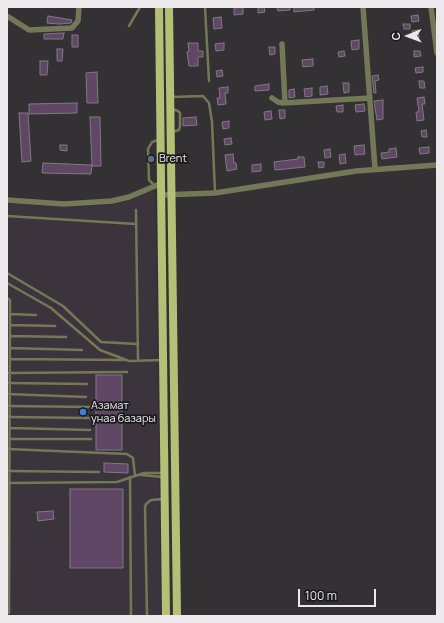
<!DOCTYPE html>
<meta charset="utf-8">
<style>
body{margin:0}
#map{position:relative;width:444px;height:623px;overflow:hidden;background:#333134;font-family:Manrope,sans-serif}
canvas{display:block}
.frame{position:absolute;inset:0;border:8px solid #ebe9eb;pointer-events:none}
.north{position:absolute;left:388px;top:16px;width:40px;height:40px;-webkit-text-stroke:3px #1a191b;paint-order:stroke;rotate:269deg;font-size:11px;font-weight:700;line-height:16px;text-align:center;color:#ebe9eb}
.north::after{content:'';display:block;margin:auto;width:14px;height:18px;background:#ebe9eb;clip-path:polygon(50% 0,100% 100%,50% 72%,0 100%)}
.scale{position:absolute;left:298px;top:589px;width:78px;height:18px;box-sizing:border-box;border:2px solid #ebe9eb;border-top:0;padding-left:5px;font-size:12px;line-height:14px;white-space:nowrap;color:#ebe9eb;-webkit-text-stroke:3px #1a191b;paint-order:stroke}
</style>
<div id="map">
<canvas width="444" height="623"></canvas>
<div class="frame"></div>
<div class="north">С</div>
<div class="scale">100 m</div>
</div>
<script>
const ctx = document.querySelector('canvas').getContext('2d');
ctx.lineJoin = 'round';
function fill(path, color) { ctx.fillStyle = color; ctx.fill(path, 'evenodd'); }
const shape = rows => new Path2D(rows.map(r => 'M' + r).join(''));
function stroke(path, color, width, dash) { ctx.strokeStyle = color; ctx.lineWidth = width; ctx.lineCap = dash ? 'butt' : 'round'; ctx.setLineDash(dash || []); ctx.stroke(path); }
function write(font, color, halo, rows, align = 'center') {
  ctx.font = font + ' Manrope,sans-serif'; ctx.lineWidth = 3.5; ctx.setLineDash([]); ctx.textBaseline = 'middle'; ctx.strokeStyle = halo; ctx.fillStyle = color; for (const [text, x, y, turn = 0] of rows) {
    ctx.save(); ctx.translate(x, y); ctx.rotate((+turn || 0) * Math.PI / 180); ctx.textAlign = isNaN(turn) ? turn : align; if (halo) ctx.strokeText(text, 0, 0); ctx.fillText(text, 0, 0); ctx.restore();
  }
}
fill(shape([
 [149,190,155,192,161,616,7,616,7,203,64,207,107,205,130,201]
]), '#3b343d');
const building = shape([
 [243,7,243,14,234,15,234,8,243,7],
 [258,7,264,7,265,12,258,13,258,7],
 [277,7,290,7,290,10,278,11,277,7],
 [294,7,314,7,314,10,294,12,294,7],
 [418,15,419,21,412,22,411,16,418,15],
 [48,16,72,20,71,23,59,24,47,23,48,16],
 [221,17,222,28,214,29,213,18,221,17],
 [403,24,410,24,410,29,404,29,403,24],
 [418,30,419,38,413,39,412,31,418,30],
 [64,33,63,39,44,39,44,34,64,33],
 [72,35,78,35,78,47,72,47,72,35],
 [359,40,359,49,352,50,351,41,359,40],
 [188,43,198,43,198,51,203,51,203,57,198,57,198,66,189,66,187,52,189,51,188,43],
 [224,43,224,50,216,51,215,44,224,43],
 [269,47,275,47,275,54,270,55,269,47],
 [57,49,63,49,62,61,57,61,57,49],
 [344,51,345,56,339,57,338,52,344,51],
 [414,51,420,51,421,56,414,57,414,51],
 [313,59,313,66,303,67,302,60,313,59],
 [40,61,48,61,47,75,40,75,40,61],
 [423,67,423,72,416,73,415,68,423,67],
 [222,70,223,76,217,77,216,71,222,70],
 [97,72,98,103,87,103,86,73,97,72],
 [378,75,379,80,375,81,376,93,374,93,372,76,378,75],
 [419,81,424,81,425,88,420,88,419,81],
 [343,83,349,83,349,92,344,93,343,83],
 [269,84,269,90,255,91,255,86,269,84],
 [327,86,328,94,320,95,320,87,327,86],
 [228,87,228,93,225,93,226,104,218,105,217,98,220,98,219,88,228,87],
 [312,88,312,96,305,97,304,89,312,88],
 [294,89,295,97,289,98,289,90,294,89],
 [424,97,425,104,422,104,424,120,417,121,416,112,419,112,417,98,424,97],
 [383,100,383,119,377,120,374,101,383,100],
 [77,103,77,113,29,114,29,104,77,103],
 [364,104,365,111,356,112,355,105,364,104],
 [343,105,343,112,337,112,336,106,343,105],
 [279,110,285,110,285,118,280,119,279,110],
 [271,111,272,119,265,120,264,112,271,111],
 [19,113,28,113,31,161,22,162,19,113],
 [90,117,100,117,101,166,92,166,90,117],
 [196,117,197,125,183,126,183,118,196,117],
 [229,121,229,128,223,129,222,122,229,121],
 [426,130,427,137,422,137,421,131,426,130],
 [231,138,232,144,225,145,224,139,231,138],
 [60,145,67,145,67,151,60,150,60,145],
 [364,145,365,154,355,155,354,146,364,145],
 [429,147,429,153,420,154,419,148,429,147],
 [396,148,397,157,382,159,381,153,389,152,389,149,396,148],
 [330,149,331,157,325,158,324,150,330,149],
 [233,154,234,163,236,163,237,169,227,171,225,155,233,154],
 [345,154,346,163,340,164,339,155,345,154],
 [298,157,304,157,305,167,275,170,274,162,298,159,298,157],
 [318,162,324,162,324,167,319,168,318,162],
 [43,163,92,165,91,174,42,173,43,163],
 [261,164,261,171,252,172,252,165,261,164],
 [96,375,122,375,122,450,96,450,96,375],
 [104,463,128,464,128,473,104,472,104,463],
 [70,489,123,489,123,568,70,568,70,489],
 [53,511,54,519,38,521,37,512,53,511]
]);
fill(building, '#5f4765');
stroke(building, '#7e7b7f', 1);
stroke(shape([
 [205,7,209,81],
 [129,26,140,7],
 [171,97,203,96,209,103,212,122,215,193],
 [172,132,179,130,180,126,180,113,178,111,172,109],
 [154,185,149,180,148,149,152,142,158,140],
 [136,210,138,360],
 [7,216,136,224],
 [7,273,63,306,101,342,138,344],
 [7,283,51,308,100,350,129,361,162,360],
 [7,298,10,300,10,314,9,613],
 [10,314,36,315],
 [10,325,55,326],
 [10,336,66,337],
 [10,348,82,350],
 [10,359,124,360],
 [7,373,127,372],
 [7,383,87,384],
 [7,394,86,397],
 [7,406,93,407],
 [7,417,92,418],
 [10,428,90,430],
 [10,439,91,439],
 [7,449,127,454,133,458,135,476],
 [8,471,99,472],
 [141,475,163,477],
 [130,477,131,616],
 [8,483,117,482,144,473,163,473],
 [147,615,145,507,146,504,151,500,164,499]
]), '#737956', 2.5);
stroke(shape([
 [363,7,375,169],
 [431,7,437,53],
 [7,16,29,30,72,28,78,21,79,7],
 [282,44,285,103],
 [272,98,278,102,283,103,370,98],
 [162,195,215,193,356,171,437,165],
 [7,200,64,204,112,201,129,197,162,183]
]), '#737956', 5.5);
stroke(shape([
 [159,7,166,616],
 [169,7,177,616]
]), '#b3c076', 8);
for (const [x, y, r, color] of [
 [151,159,4,"#5c6f8a"],
 [83,412,4,"#3f7fe0"]
]) { const dot = new Path2D(); dot.arc(x, y, r, 0, 2 * Math.PI); ctx.fillStyle = color; ctx.fill(dot); stroke(dot, '#1a191b', 1.5); }
write('11px', '#ebe9eb', '#1a191b', [
 ["Brent",159,159],
 ["Азамат",91,406],
 ["унаа базары",91,419]
], 'left');
</script>
